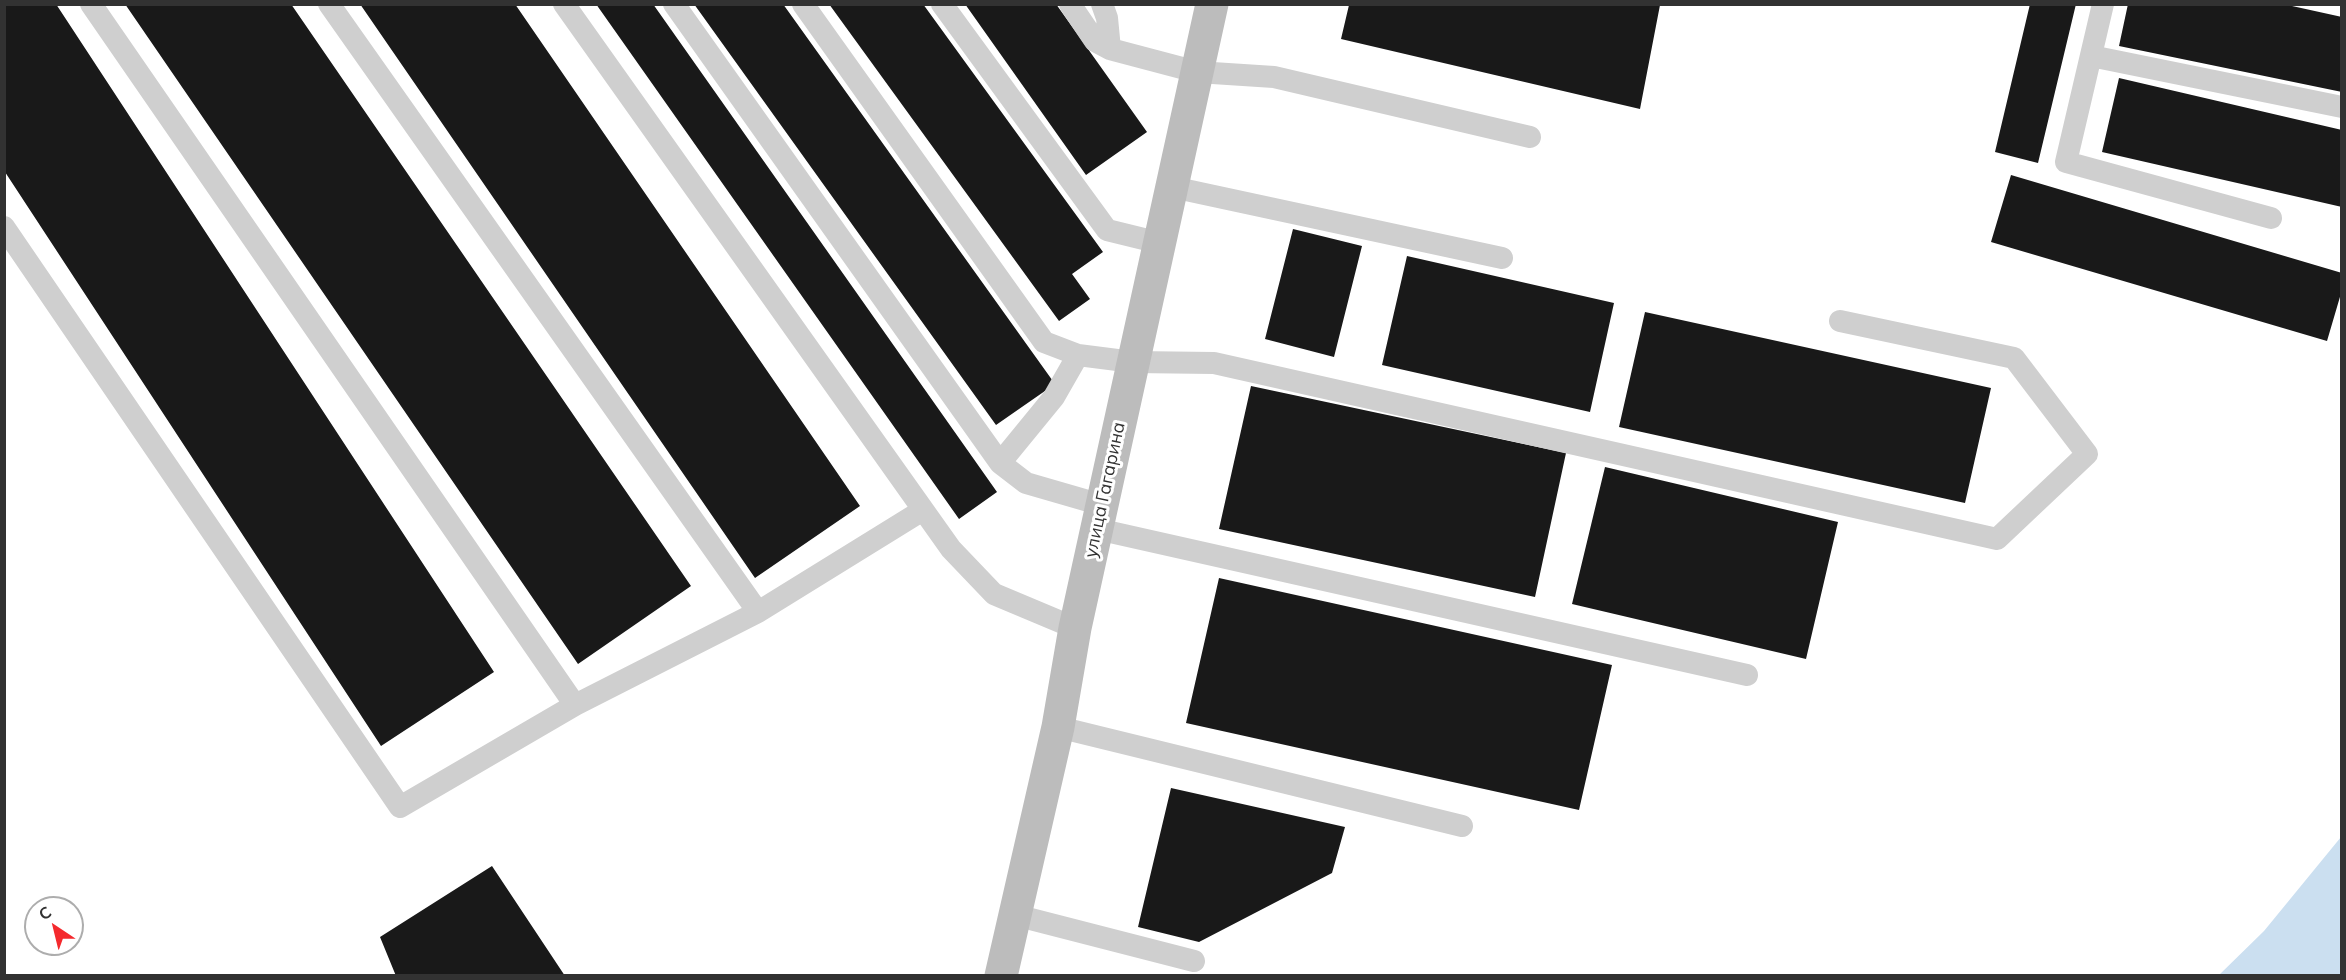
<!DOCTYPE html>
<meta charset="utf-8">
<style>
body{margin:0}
#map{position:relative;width:2346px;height:980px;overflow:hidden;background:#fff;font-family:Mulish,sans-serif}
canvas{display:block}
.frame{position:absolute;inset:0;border:6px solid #323232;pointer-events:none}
.north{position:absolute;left:24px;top:896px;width:60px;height:60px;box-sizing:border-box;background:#fff;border:2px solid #adadad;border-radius:50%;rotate:325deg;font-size:16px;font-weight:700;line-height:24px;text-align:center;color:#323232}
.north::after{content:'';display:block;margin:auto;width:21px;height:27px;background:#f4292d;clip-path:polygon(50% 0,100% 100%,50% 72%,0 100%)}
</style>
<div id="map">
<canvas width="2346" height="980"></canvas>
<div class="frame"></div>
<div class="north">С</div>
</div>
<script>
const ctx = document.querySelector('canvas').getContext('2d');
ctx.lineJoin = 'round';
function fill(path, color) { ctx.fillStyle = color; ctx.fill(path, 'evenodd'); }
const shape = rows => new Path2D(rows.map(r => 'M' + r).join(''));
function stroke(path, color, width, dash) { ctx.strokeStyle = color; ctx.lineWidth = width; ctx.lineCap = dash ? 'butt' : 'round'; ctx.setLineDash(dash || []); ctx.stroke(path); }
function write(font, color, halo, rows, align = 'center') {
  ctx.font = font + ' Mulish,sans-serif'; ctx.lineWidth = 6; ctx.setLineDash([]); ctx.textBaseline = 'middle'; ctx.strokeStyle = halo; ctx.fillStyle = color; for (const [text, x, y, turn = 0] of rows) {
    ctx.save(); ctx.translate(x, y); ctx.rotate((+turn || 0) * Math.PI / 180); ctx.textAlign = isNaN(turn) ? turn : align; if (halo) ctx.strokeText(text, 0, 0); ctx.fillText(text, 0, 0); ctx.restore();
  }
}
fill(shape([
 [2341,837,2341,975,2219,975,2264,931]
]), '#cbdff0');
fill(shape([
 [5,4,56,4,494,672,381,746,5,172],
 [125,4,291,4,691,586,578,664],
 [360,4,515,4,860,506,755,578],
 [596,4,653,4,997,492,959,519],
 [694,4,783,4,1055,384,996,425],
 [829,4,923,4,1103,252,1072,274,1090,299,1059,321],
 [965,4,1056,4,1147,132,1086,175],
 [2030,4,2076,4,2038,163,1995,152],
 [2128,4,2283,4,2342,17,2342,92,2119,46],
 [1349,5,1660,5,1640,109,1341,39],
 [2119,78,2342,130,2342,207,2102,152],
 [2011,175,2342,273,2342,290,2327,341,1991,242],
 [1293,229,1362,246,1334,357,1265,339],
 [1407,256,1614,303,1590,412,1382,365],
 [1645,312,1991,388,1965,503,1619,427],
 [1251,386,1566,453,1535,597,1219,529],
 [1605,467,1838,522,1806,659,1572,604],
 [1219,578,1612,665,1579,810,1186,723],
 [1171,788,1345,827,1332,873,1199,942,1138,927],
 [492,866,565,976,396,976,380,937]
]), '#191919');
stroke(shape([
 [91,4,575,705,758,612,923,510],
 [329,4,758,612],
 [564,4,951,549,994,594,1075,628],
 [674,4,1000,463,1026,483,1102,505],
 [803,4,1044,342,1078,355,1133,362,1214,363,1997,539,2087,454,2014,358,1840,321],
 [942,4,1107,230,1160,243],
 [1070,4,1095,41,1110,49,1197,72,1274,77,1530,137],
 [1102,4,1107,18,1110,49],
 [2103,4,2066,162,2271,218],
 [2091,56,2342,107],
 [1172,187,1502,258],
 [4,227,400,807,575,705],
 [1000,463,1054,397,1078,355],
 [1097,529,1747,675],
 [1058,727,1462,826],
 [1015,915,1194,961]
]), '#cfcfcf', 22);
stroke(shape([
 [1001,976,1058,727,1075,628,1212,4]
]), '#bcbcbc', 33);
write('18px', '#323232', '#fff', [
 ["улица Гагарина",1105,490,-78]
]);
</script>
